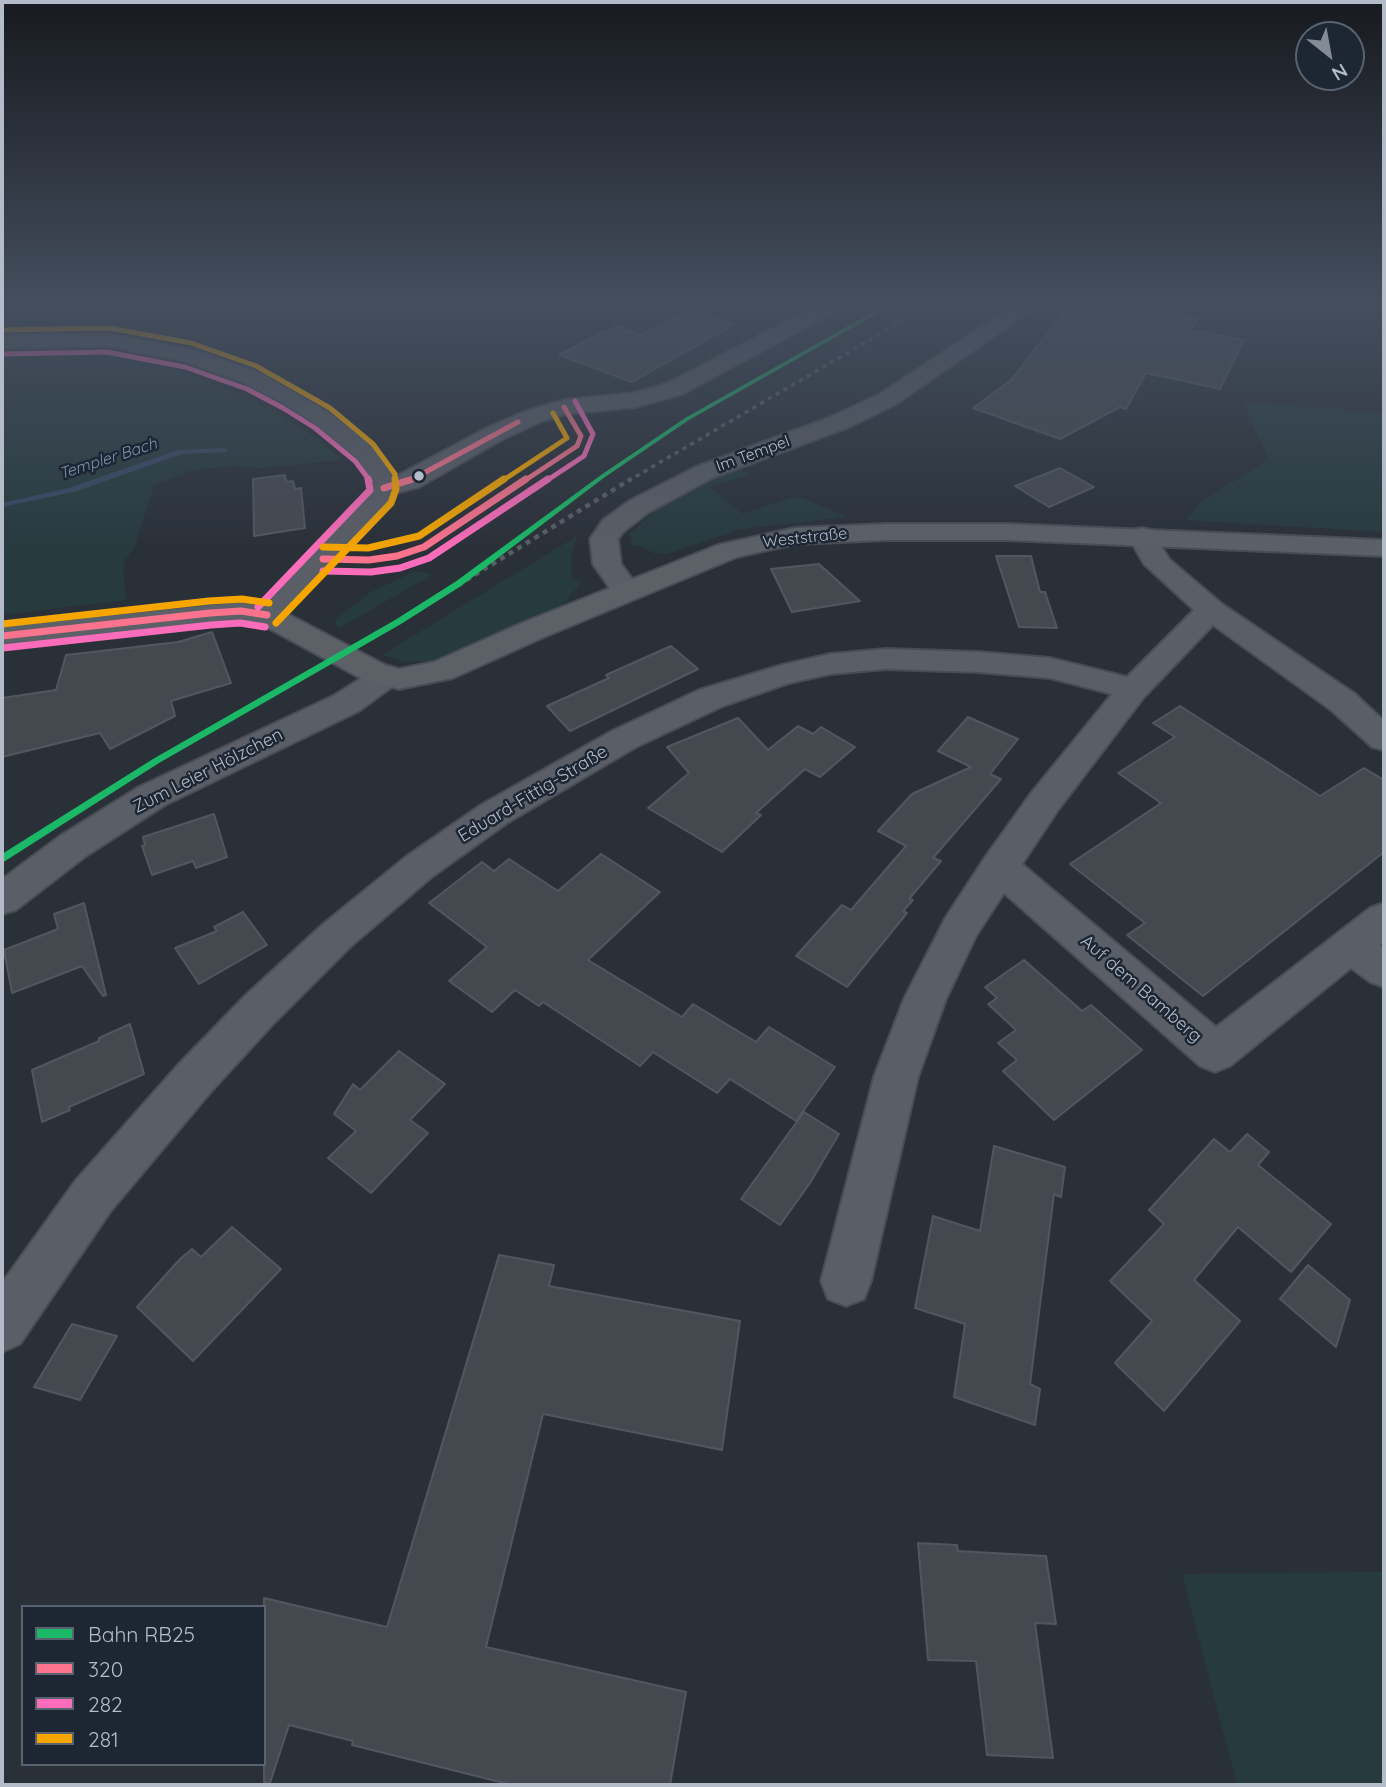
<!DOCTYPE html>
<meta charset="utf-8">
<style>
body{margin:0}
#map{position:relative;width:1386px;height:1787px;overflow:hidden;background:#2a3038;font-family:Quicksand,sans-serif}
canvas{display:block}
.frame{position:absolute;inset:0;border:4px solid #b4bcc9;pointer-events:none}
.legend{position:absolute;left:21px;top:1605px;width:245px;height:161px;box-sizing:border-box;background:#1d2633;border:2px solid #59626f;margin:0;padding:9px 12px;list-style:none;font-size:21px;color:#b4bcc9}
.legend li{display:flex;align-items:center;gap:14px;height:35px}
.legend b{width:35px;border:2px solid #59626f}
.north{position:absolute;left:1295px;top:21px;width:70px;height:70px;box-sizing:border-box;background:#1d2633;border:2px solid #59626f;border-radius:50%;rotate:149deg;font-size:19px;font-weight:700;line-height:28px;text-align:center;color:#b4bcc9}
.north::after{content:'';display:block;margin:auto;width:24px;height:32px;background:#848b96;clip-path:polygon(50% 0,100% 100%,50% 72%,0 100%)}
</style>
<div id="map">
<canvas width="1386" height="1787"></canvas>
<div class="frame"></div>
<ul class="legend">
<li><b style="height:9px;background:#1ab867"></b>Bahn RB25</li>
<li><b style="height:9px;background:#fc738d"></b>320</li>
<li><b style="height:9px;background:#fb6dba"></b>282</li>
<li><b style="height:9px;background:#f7a600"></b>281</li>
</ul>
<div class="north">N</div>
</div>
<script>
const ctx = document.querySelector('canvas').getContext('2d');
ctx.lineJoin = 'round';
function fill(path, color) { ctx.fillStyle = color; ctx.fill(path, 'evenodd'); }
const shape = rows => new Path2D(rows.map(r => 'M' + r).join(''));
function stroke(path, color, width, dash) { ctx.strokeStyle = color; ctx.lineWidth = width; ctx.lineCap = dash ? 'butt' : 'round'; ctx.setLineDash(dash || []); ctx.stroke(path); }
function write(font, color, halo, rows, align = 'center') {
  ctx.font = font + ' Quicksand,sans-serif'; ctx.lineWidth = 5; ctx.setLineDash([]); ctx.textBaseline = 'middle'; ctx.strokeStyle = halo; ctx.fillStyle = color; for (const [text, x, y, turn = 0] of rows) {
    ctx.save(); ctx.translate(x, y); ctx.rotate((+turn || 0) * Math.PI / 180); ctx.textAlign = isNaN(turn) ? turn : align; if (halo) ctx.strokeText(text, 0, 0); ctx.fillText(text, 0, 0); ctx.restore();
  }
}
fill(shape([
 [71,346,124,350,207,381,272,410,316,438,343,460,260,468,234,466,192,470,154,485,135,546,123,564,126,600,2,615,2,347],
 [1244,402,1384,413,1384,532,1186,520,1202,501,1268,460],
 [737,468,750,474,710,487,742,514,797,496,847,517,741,529,666,554,653,553,638,545,632,547,630,534,659,507,710,479],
 [577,536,571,556,571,579,582,581,569,598,558,608,452,654,429,661,407,662,382,655],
 [415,571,433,574,340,628,336,625,335,620,369,593],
 [1384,1572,1384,1785,1237,1785,1182,1574]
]), '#273a3e');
fill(shape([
 [224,448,228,450,227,452,182,454,74,492,2,507,2,503,69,488,178,450,224,448]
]), '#384963');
const building = shape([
 [1070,304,1170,304,1165,311,1198,318,1191,330,1244,340,1220,389,1146,373,1126,409,1120,407,1060,439,973,408,1011,380,1070,304],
 [690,309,735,324,632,382,559,355,616,326,640,335,690,309],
 [1060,468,1094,487,1049,507,1015,486,1060,468],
 [285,475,286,482,293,481,295,489,301,488,305,528,254,536,253,479,285,475],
 [996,556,1031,556,1040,592,1045,592,1057,628,1019,627,996,556],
 [819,564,860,601,792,612,771,569,819,564],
 [212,632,231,683,171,701,175,716,110,749,100,733,2,757,2,698,56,690,66,655,178,642,212,632],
 [671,646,698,669,570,731,547,706,609,678,606,675,671,646],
 [1180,706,1320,796,1364,768,1384,780,1384,852,1203,996,1127,935,1145,923,1070,864,1161,803,1118,773,1175,737,1153,723,1180,706],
 [968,717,1018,739,990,774,1001,779,933,858,941,861,909,899,913,900,903,911,907,913,847,987,796,956,842,905,851,910,906,846,878,831,912,794,971,767,938,751,968,717],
 [738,718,768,750,798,726,813,734,821,727,855,747,820,777,805,769,756,813,761,815,722,852,648,808,689,773,667,747,738,718],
 [214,814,227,857,196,868,193,861,152,875,142,846,145,845,143,837,214,814],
 [601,854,660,892,588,960,682,1017,693,1004,756,1042,769,1027,835,1067,796,1121,730,1079,717,1093,653,1052,640,1066,543,1002,539,1006,515,990,492,1012,449,981,487,947,429,903,482,862,494,871,509,859,558,891,601,854],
 [84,903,106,995,103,996,82,966,12,993,4,950,58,929,54,914,84,903],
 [243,912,267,945,199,984,175,948,217,931,214,927,243,912],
 [1024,960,1082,1011,1091,1005,1142,1050,1054,1120,1003,1071,1017,1060,998,1043,1016,1030,988,1004,997,998,985,987,1024,960],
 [130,1024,144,1074,69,1107,70,1110,42,1122,32,1070,99,1041,99,1038,130,1024],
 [399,1051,445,1084,410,1120,428,1133,371,1193,328,1158,356,1131,334,1114,353,1084,360,1090,399,1051],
 [804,1112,839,1134,810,1183,780,1225,741,1199,804,1112],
 [1247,1134,1269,1152,1258,1165,1331,1224,1291,1272,1238,1227,1194,1280,1240,1321,1164,1411,1115,1363,1152,1321,1110,1281,1164,1224,1149,1210,1214,1139,1230,1152,1247,1134],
 [994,1146,1065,1167,1061,1197,1054,1194,1030,1384,1040,1389,1035,1425,954,1397,965,1324,915,1308,933,1216,980,1231,994,1146],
 [232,1227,281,1269,193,1361,137,1307,180,1259,192,1249,201,1257,232,1227],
 [499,1255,554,1265,549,1286,740,1321,722,1450,543,1414,486,1647,686,1692,670,1785,512,1785,352,1745,353,1741,289,1725,270,1783,264,1782,264,1598,387,1627,499,1255],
 [1308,1265,1350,1300,1336,1347,1280,1299,1308,1265],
 [72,1324,117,1336,80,1400,34,1387,72,1324],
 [918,1543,957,1545,958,1551,1046,1556,1056,1624,1035,1623,1053,1758,987,1755,976,1661,928,1660,918,1543]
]);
fill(building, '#444950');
stroke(building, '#52575f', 2);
const minor = shape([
 [820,304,845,304,842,308,682,394,635,407,566,414,542,421,503,439,419,487,395,493,389,503,278,621,267,624,256,621,252,615,256,609,368,494,370,478,355,457,314,423,281,402,244,383,183,361,108,346,2,348,2,335,108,334,196,350,260,373,330,413,373,447,395,477,485,429,526,411,564,400,634,393,666,384,820,304],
 [1016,304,1040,304,896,404,849,427,714,477,649,512,623,532,618,539,621,564,641,591,636,597,626,600,616,597,593,564,590,539,603,520,631,500,696,467,831,417,880,394,1016,304],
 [1142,528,1152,530,1169,559,1222,604,1355,694,1384,721,1384,750,1372,747,1331,710,1213,625,1144,697,1058,810,1022,864,1216,1027,1370,908,1384,903,1384,941,1380,945,1384,948,1384,987,1370,982,1351,968,1230,1066,1215,1072,1200,1066,1004,893,976,936,946,999,918,1077,871,1281,864,1299,846,1306,828,1299,821,1281,874,1077,904,999,946,917,986,856,1032,792,1112,694,1050,678,978,672,886,669,830,674,789,683,723,706,636,747,507,823,433,876,350,947,275,1022,209,1094,110,1212,20,1344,2,1352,2,1283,76,1180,177,1066,245,996,322,925,407,856,481,805,612,731,699,690,782,665,830,654,886,649,978,652,1050,658,1127,677,1194,610,1144,564,1128,536,1132,530,1142,528],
 [385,667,396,670,401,677,396,684,359,711,165,805,86,856,16,910,2,914,2,879,60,836,139,787,335,695,374,670,385,667]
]);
const major = shape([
 [886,524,1007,524,1384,540,1384,556,1007,540,886,540,795,544,737,557,544,637,453,678,399,689,364,680,259,623,241,620,2,645,2,627,241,602,278,609,385,665,399,669,434,662,522,623,718,545,795,528,886,524]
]);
stroke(minor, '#484c53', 4);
stroke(major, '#484c55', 4);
fill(minor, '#5a5e66');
fill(major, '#5c6168');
stroke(shape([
 [628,481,885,331,926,304]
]), '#595d64', 3.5, [4.5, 4.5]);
stroke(shape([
 [398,622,631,479]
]), '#595d64', 4.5, [5, 5]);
stroke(shape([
 [409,481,518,422],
 [524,481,577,446,581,436,564,407]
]), '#fc738d', 5);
stroke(shape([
 [384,488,413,479],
 [323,559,369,560,397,556,424,547,526,479],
 [2,636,210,613,241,611,267,615]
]), '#fc738d', 7);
stroke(shape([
 [2,354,107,352,185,367,247,389,283,408,315,428,355,461,370,481],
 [546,481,584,456,593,434,575,401]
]), '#fb6dba', 5);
stroke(shape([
 [323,571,371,572,400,568,429,558,548,479],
 [258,607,370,490,368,479],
 [3,648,211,625,240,623,265,627]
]), '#fb6dba', 7);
stroke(shape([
 [2,330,109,328,191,343,256,366,330,408,373,444,395,474,395,481],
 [502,481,567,438,553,413]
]), '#f7a600', 5);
stroke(shape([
 [323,547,368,548,419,536,504,479],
 [276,623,391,503,396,489,395,479],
 [2,624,209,601,242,599,269,603]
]), '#f7a600', 7);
fill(shape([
 [887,304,894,304,689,420,605,477,461,586,401,624,159,763,2,863,2,854,153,759,395,620,455,582,601,475,685,418,887,304]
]), '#1ab867');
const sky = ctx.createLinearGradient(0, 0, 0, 554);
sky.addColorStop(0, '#171a1f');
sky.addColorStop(0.55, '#444e5e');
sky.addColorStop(1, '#444e5e00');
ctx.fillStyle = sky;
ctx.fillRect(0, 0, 1386, 554);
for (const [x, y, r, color] of [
 [419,476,6,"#b4bcc9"]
]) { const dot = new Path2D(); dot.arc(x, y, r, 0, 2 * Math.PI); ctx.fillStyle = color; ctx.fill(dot); stroke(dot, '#1d2633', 2.5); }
write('16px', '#b4bcc9', '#1d2633', [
 ["Im Tempel",753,454,-20],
 ["Weststraße",805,538,-6]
]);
write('italic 16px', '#7c92b1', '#1d2633', [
 ["Templer Bach",108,459,-18]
]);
write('18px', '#b4bcc9', '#1d2633', [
 ["Zum Leier Hölzchen",208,771,-27],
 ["Eduard-Fittig-Straße",533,794,-31],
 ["Auf dem Bamberg",1141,989,41]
]);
</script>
